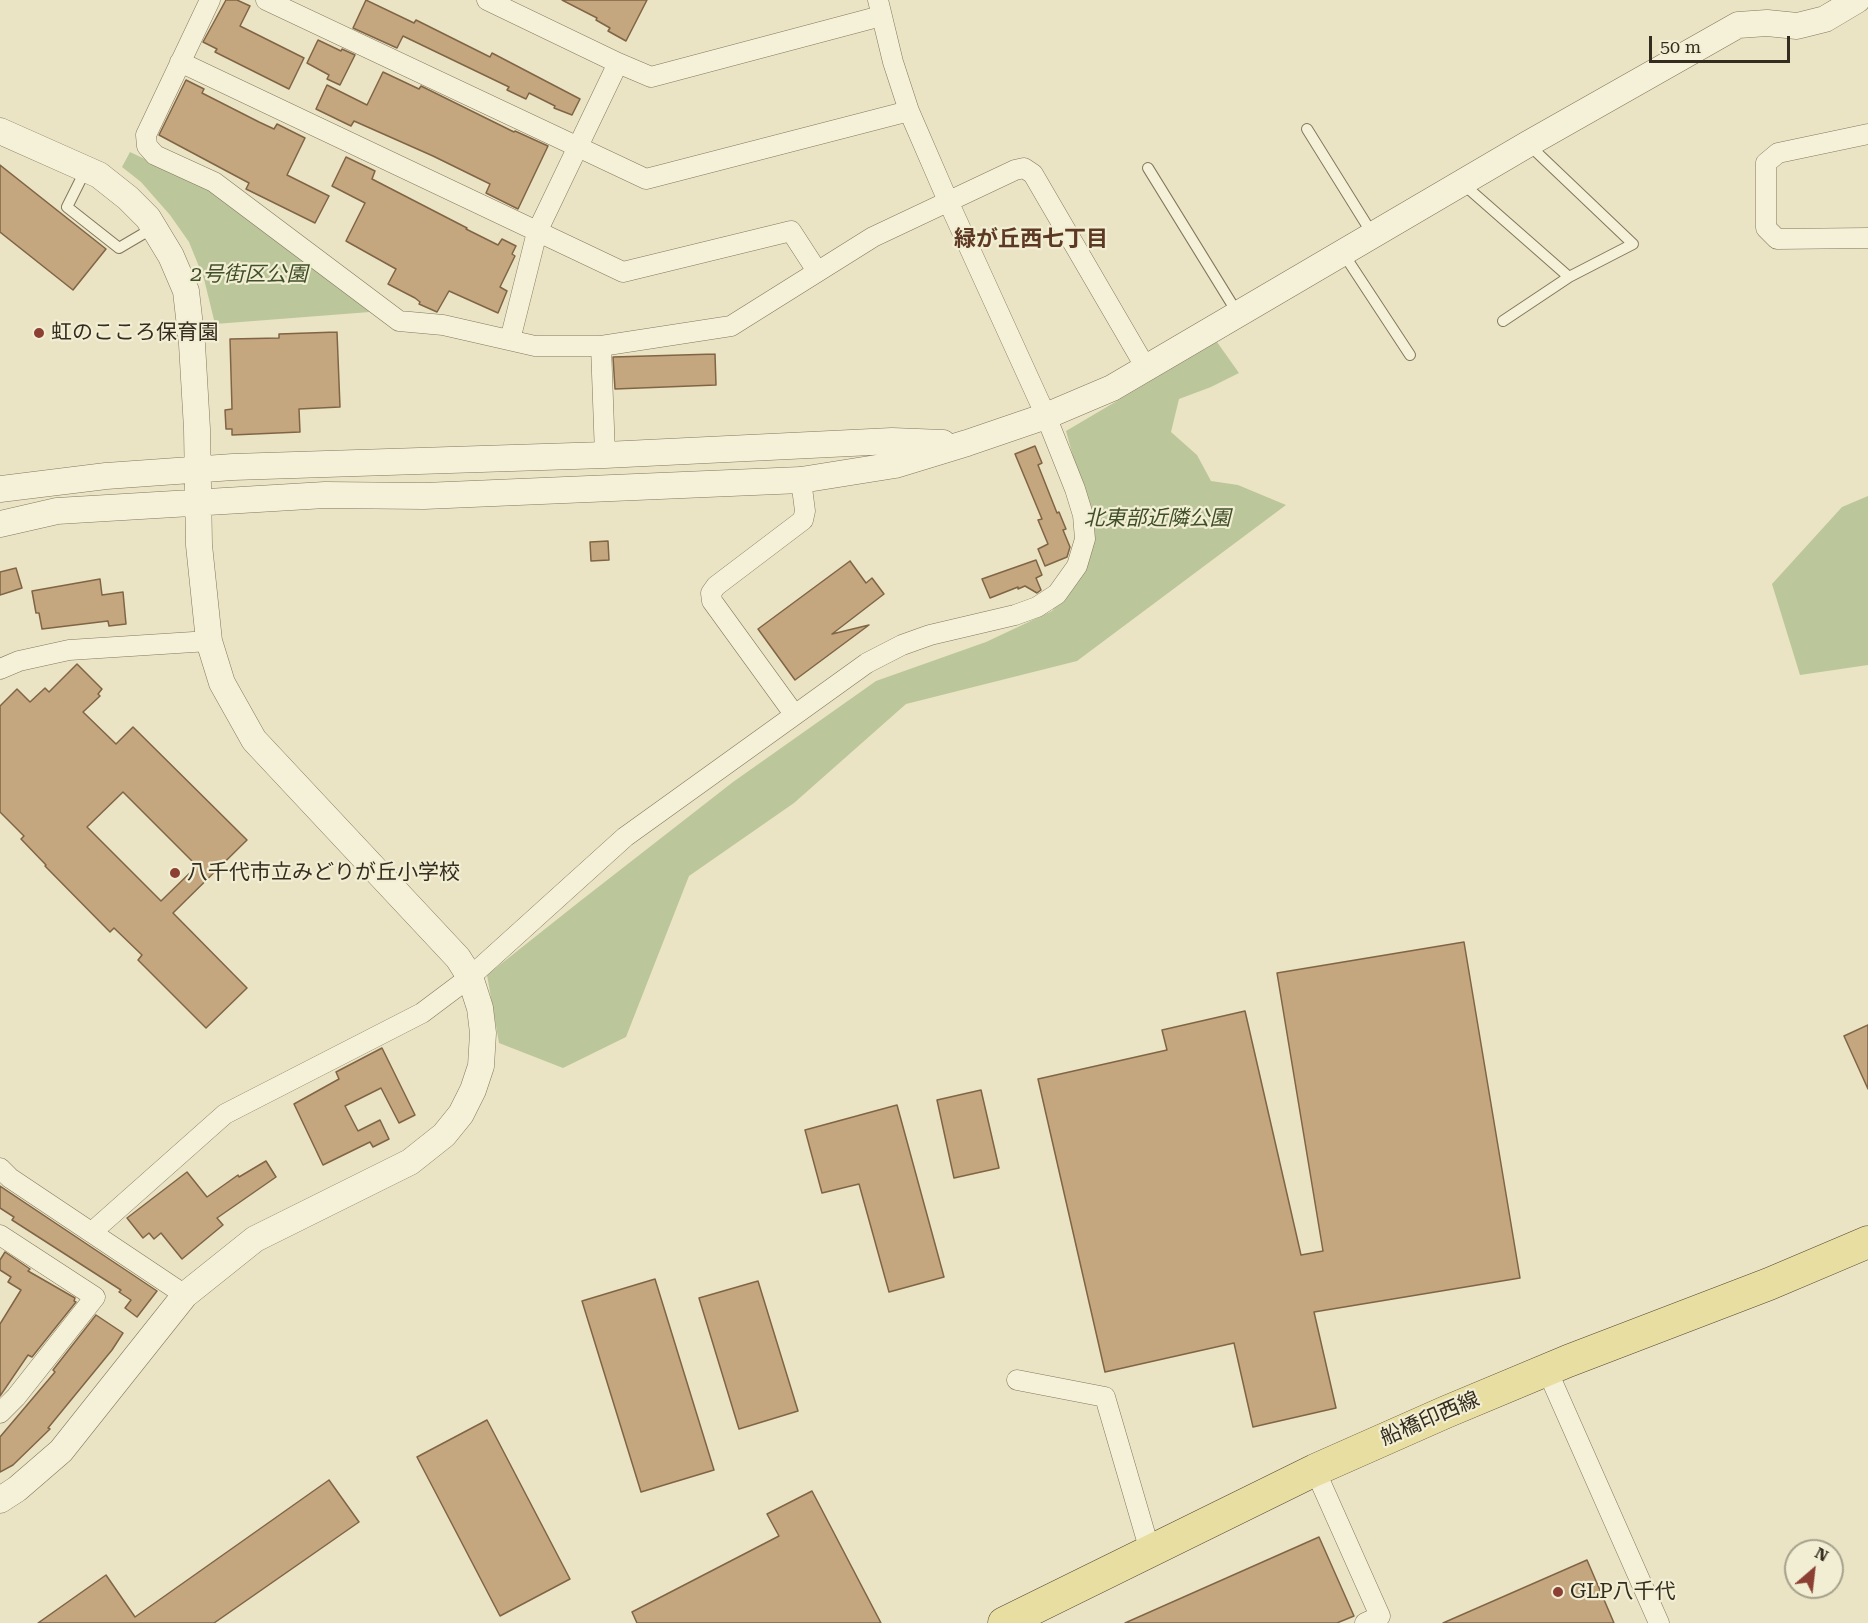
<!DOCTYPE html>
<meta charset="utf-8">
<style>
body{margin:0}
#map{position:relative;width:1868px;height:1623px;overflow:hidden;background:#eae4c5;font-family:"Roboto Serif",serif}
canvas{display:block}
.north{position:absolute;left:1784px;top:1539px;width:60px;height:60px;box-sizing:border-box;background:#f2eed4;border:2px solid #a6a18c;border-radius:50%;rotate:28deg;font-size:16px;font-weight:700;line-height:24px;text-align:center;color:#342d1f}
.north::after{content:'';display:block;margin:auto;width:21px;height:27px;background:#8c4033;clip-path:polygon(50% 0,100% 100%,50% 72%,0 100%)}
.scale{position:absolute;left:1649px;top:36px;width:141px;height:27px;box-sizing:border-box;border:3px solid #342d1f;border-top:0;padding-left:8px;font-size:18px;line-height:21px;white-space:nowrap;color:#342d1f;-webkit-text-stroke:4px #f2eed4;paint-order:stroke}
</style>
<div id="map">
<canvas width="1868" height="1623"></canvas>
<div class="north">N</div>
<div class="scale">50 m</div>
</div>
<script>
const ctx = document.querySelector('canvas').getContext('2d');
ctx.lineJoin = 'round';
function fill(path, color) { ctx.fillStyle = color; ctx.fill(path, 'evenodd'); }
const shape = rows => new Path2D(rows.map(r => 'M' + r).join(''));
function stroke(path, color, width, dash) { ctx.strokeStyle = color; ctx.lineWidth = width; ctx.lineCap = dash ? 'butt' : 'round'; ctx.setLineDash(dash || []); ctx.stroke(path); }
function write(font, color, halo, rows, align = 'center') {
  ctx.font = font + ' "Roboto Serif","Noto Sans JP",serif'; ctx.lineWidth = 4.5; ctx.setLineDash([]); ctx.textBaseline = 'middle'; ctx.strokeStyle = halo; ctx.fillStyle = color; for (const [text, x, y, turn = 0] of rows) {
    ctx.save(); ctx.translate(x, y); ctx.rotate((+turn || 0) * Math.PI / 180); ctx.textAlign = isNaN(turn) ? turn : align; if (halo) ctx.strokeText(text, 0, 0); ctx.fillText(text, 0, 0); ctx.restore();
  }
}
fill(shape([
 [130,152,208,189,370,312,215,324,204,279,189,242,170,215,141,182,122,167],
 [1217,342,1239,373,1211,387,1179,399,1171,432,1197,455,1211,481,1238,485,1286,505,1077,661,906,704,794,803,689,876,626,1037,563,1068,499,1043,487,975,579,902,733,782,876,681,986,642,1052,611,1075,583,1090,518,1066,431],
 [1868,496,1868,665,1800,675,1772,584,1842,507]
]), '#bbc79a');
const building = shape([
 [226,0,237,0,250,6,240,26,304,58,289,89,215,52,217,49,203,42,226,0],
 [366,0,414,23,416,20,490,57,492,53,580,99,572,115,554,108,555,106,529,93,526,99,507,90,509,87,403,36,397,48,353,28,366,0],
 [562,0,647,0,626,41,608,31,610,28,596,20,597,18,562,0],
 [318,40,341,51,342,49,355,55,340,85,327,79,329,75,307,63,318,40],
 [383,72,419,89,421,86,514,132,515,131,548,146,518,209,486,193,490,184,433,156,354,121,351,126,316,109,327,85,367,105,383,72],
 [186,80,204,89,202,93,259,122,274,129,277,124,305,138,287,175,329,196,315,223,246,189,249,183,159,135,186,80],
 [346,157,375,171,372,179,467,228,466,229,498,245,502,239,516,246,512,254,515,256,500,287,507,291,498,313,449,291,437,312,419,304,420,302,415,298,388,284,396,269,346,241,365,203,332,186,346,157],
 [0,165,106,249,73,290,0,232,0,165],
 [337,332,340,407,299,409,300,432,232,435,232,429,226,429,225,410,232,409,230,339,279,338,279,334,337,332],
 [715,354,716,385,615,389,613,357,715,354],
 [1035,446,1042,463,1038,465,1057,513,1059,512,1066,529,1063,530,1070,547,1067,557,1045,566,1038,549,1048,544,1038,520,1042,519,1015,454,1035,446],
 [608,541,609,560,591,561,590,542,608,541],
 [1036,560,1042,575,1036,578,1041,590,1037,593,1025,586,1018,589,1018,587,990,598,982,579,1036,560],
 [850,561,866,583,872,578,884,594,832,634,869,625,795,680,758,629,850,561],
 [16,568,22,588,0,595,0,572,16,568],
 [100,579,102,595,123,592,126,624,109,626,108,621,42,629,39,613,36,613,32,591,100,579],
 [77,664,102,689,98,694,100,696,83,712,116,744,133,727,247,840,173,913,247,988,206,1028,138,960,142,955,114,928,110,932,45,866,46,865,21,839,24,836,0,812,0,706,17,689,30,702,45,688,49,692,77,664],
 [123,792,197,866,161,901,87,827,123,792],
 [1464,942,1520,1278,1314,1312,1336,1408,1253,1427,1234,1343,1105,1372,1038,1079,1167,1050,1162,1030,1245,1011,1301,1255,1323,1251,1277,973,1464,942],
 [1868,1025,1868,1089,1844,1036,1868,1025],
 [382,1048,415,1115,399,1123,381,1088,345,1106,358,1131,380,1120,389,1139,373,1147,370,1142,323,1165,294,1104,339,1079,336,1072,382,1048],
 [981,1090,999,1168,954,1178,937,1100,981,1090],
 [897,1105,944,1277,889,1292,859,1184,822,1193,805,1130,897,1105],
 [266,1161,276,1177,217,1218,223,1225,182,1259,161,1233,154,1239,149,1233,143,1238,127,1218,187,1172,207,1197,238,1175,239,1177,266,1161],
 [0,1186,157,1291,137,1317,125,1308,131,1300,119,1292,121,1290,12,1220,14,1217,0,1208,0,1186],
 [5,1252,30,1269,28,1271,75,1298,74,1301,76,1302,32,1357,28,1355,0,1396,0,1324,21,1290,8,1282,11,1277,0,1270,0,1260,5,1252],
 [655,1279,714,1470,641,1492,582,1301,655,1279],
 [758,1281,798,1411,739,1429,699,1298,758,1281],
 [96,1315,123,1333,112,1350,48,1428,50,1429,13,1465,0,1472,0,1437,55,1372,53,1370,96,1315],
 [487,1420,570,1579,500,1616,417,1457,487,1420],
 [329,1480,359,1522,214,1623,38,1623,106,1575,135,1617,329,1480],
 [812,1491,881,1623,637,1623,632,1612,779,1536,767,1514,812,1491],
 [1319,1537,1354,1616,1337,1623,1125,1623,1319,1537],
 [1587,1560,1614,1623,1443,1623,1587,1560]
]);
fill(building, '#c4a67f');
stroke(building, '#806545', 1.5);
const service = shape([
 [1307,129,1373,235],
 [1148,168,1238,314],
 [86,169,67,207,119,248,153,228],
 [1462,183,1569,277,1633,244,1528,144],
 [1343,253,1410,355],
 [1503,321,1569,277]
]);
const minor = shape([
 [210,0,146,135,147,146,155,155,214,182,399,321,443,325,535,346,601,346,731,326,873,237,1015,170,1024,168,1033,174,1146,368],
 [266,0,646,179,909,111],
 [487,0,618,63,651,77,881,16],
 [180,62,623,272,791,231,817,271],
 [1868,134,1778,153,1766,163,1766,228,1777,239,1868,238],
 [510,340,537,232,618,63],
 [601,346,605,455],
 [0,669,19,661,69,650,209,641],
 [794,714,712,601,711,593,716,586,803,520,805,511,801,480],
 [0,1168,10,1178,185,1295],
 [92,1232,225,1114,422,1013,470,977,625,837,867,663,902,645,930,635,1015,615,1037,607,1057,594,1077,566,1085,539,1083,515,1075,489,1046,416,948,201,909,111,893,62,878,0],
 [0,1235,95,1297,16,1397,0,1413],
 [1547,1370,1659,1623],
 [1017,1380,1105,1397,1150,1551],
 [1315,1470,1380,1616,1365,1623]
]);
const tertiary = shape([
 [0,131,99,175,128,198,148,218,171,256,186,291,192,344,197,429,199,545,209,641,222,683,254,740,458,958,470,977,480,1008,483,1033,481,1066,473,1090,461,1114,444,1135,410,1162,255,1239,185,1295,61,1451,17,1489,0,1500],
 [0,489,106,476,233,467,605,455,892,441,943,443],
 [0,524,57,511,325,495,424,496,801,480,895,465,967,443,1046,416,1112,388,1528,144,1738,25,1767,23,1797,26,1825,19,1857,0]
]);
const primary = shape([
 [1004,1623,1315,1470,1446,1412,1568,1361,1769,1284,1868,1242]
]);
stroke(service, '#83775d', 12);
stroke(minor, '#83775d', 21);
stroke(tertiary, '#83775d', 27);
stroke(primary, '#514531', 33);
stroke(service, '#f5f1d8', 10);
stroke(minor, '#f5f1d8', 20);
stroke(tertiary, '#f5f1d8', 26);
stroke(primary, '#e9dea1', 32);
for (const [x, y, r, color] of [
 [39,333,6,"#8c4033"],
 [175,873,6,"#8c4033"],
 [1558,1592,6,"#8c4033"]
]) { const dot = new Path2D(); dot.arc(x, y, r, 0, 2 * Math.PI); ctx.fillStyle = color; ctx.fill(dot); stroke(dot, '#f2eed4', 2); }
write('italic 21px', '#3f4f28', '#f2eed4', [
 ["2号街区公園",249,275],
 ["北東部近隣公園",1157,519]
]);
write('21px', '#342d1f', '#f2eed4', [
 ["虹のこころ保育園",51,333],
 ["八千代市立みどりが丘小学校",187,873],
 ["GLP八千代",1570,1592]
], 'left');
write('21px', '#342d1f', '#f2eed4', [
 ["船橋印西線",1430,1419,-23]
]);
write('bold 22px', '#5d3823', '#f2eed4', [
 ["緑が丘西七丁目",1031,240]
]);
</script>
